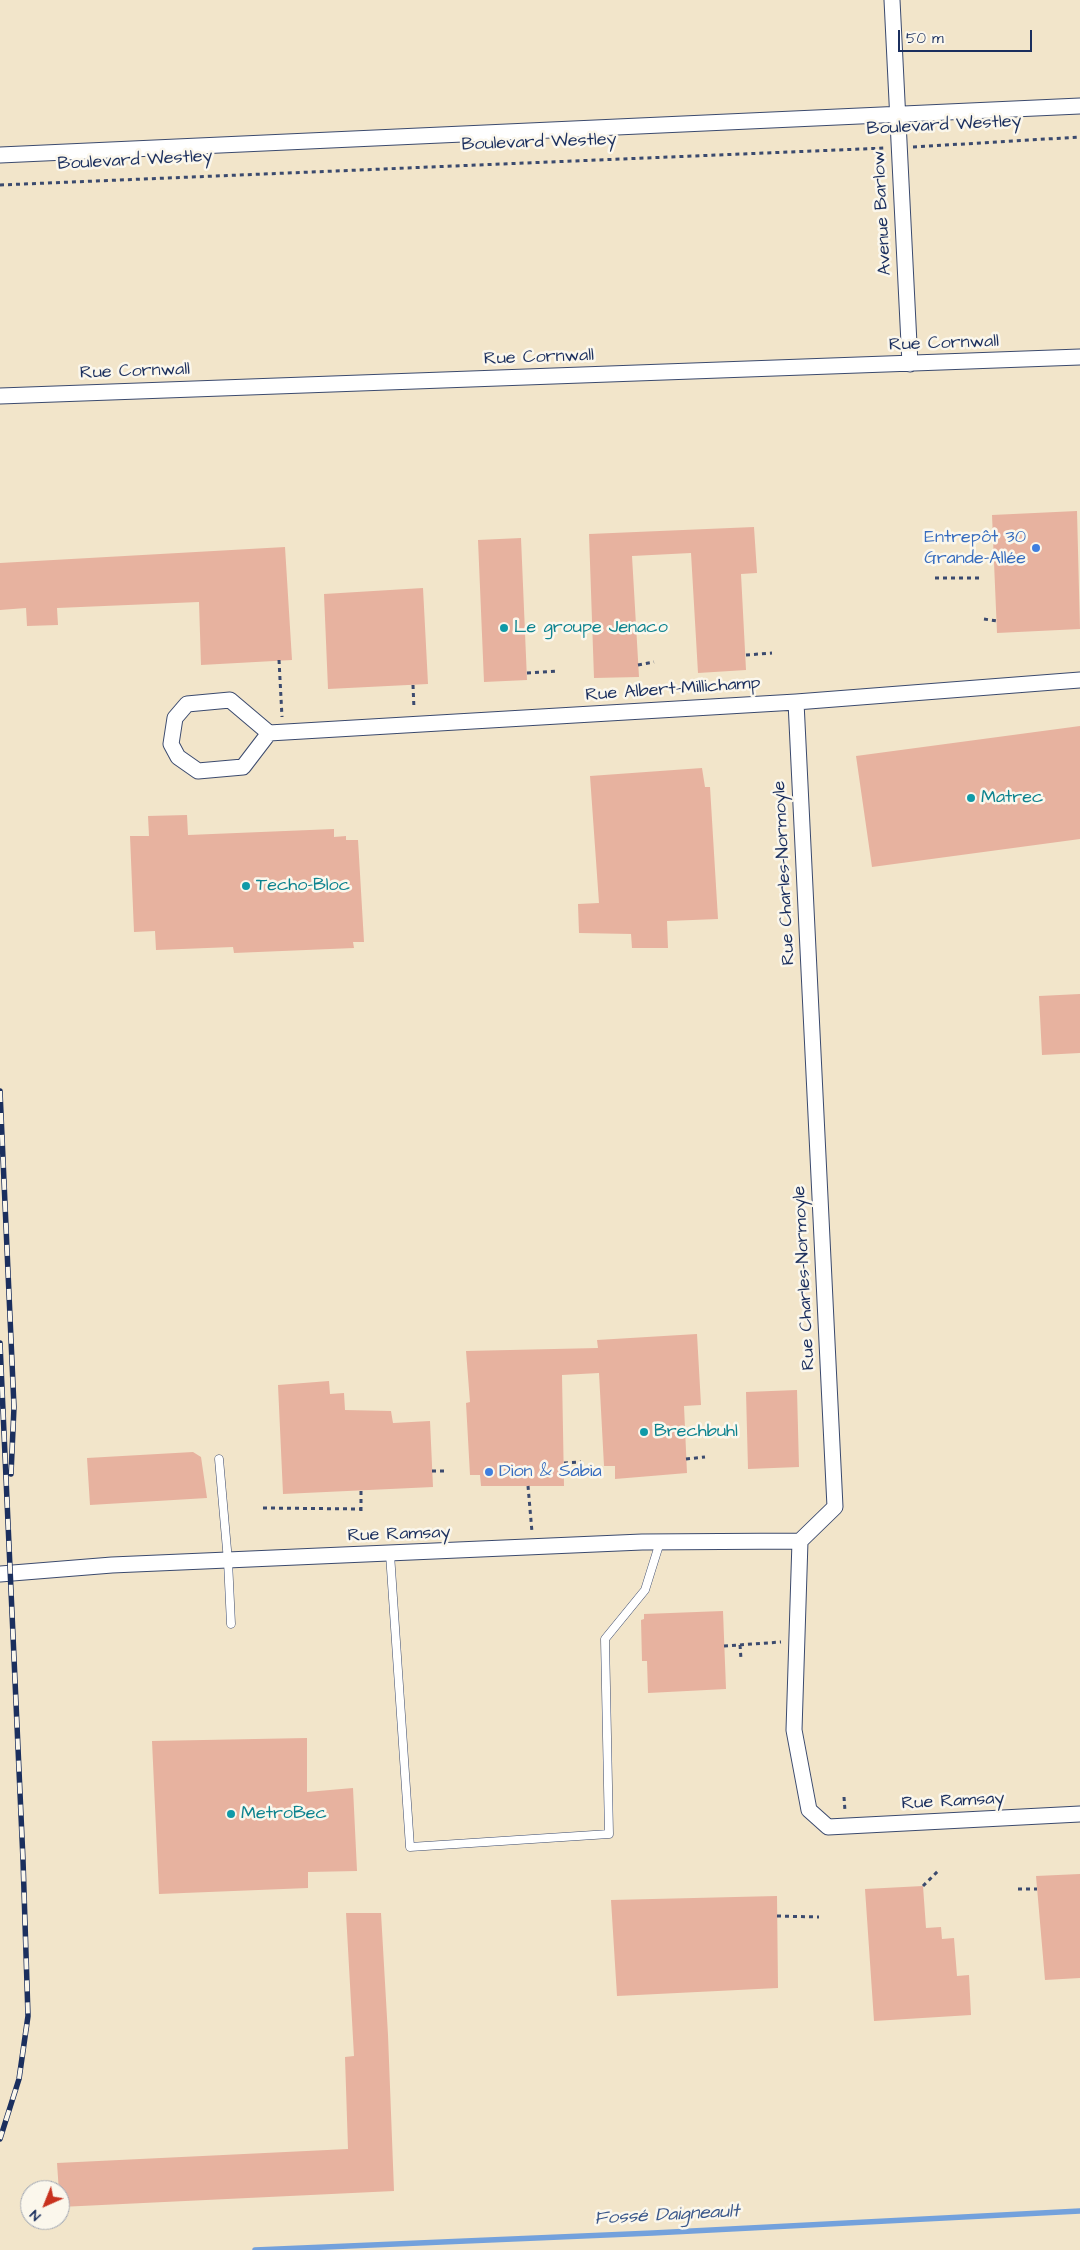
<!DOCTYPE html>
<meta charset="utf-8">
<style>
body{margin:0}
#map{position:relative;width:1080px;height:2250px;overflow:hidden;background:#f2e5ca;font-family:"Architects Daughter",sans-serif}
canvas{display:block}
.north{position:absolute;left:20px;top:2180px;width:50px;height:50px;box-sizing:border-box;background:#fbf7ec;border:1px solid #a1a7b3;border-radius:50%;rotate:224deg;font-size:14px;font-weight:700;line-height:20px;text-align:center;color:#1b2f5e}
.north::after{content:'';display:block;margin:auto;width:18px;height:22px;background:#c8321e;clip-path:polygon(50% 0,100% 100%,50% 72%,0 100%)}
.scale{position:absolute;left:898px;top:30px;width:134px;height:22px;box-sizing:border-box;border:2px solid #1b2f5e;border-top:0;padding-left:6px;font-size:15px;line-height:18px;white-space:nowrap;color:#1b2f5e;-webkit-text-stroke:4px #fbf7ec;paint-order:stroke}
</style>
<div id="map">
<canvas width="1080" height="2250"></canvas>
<div class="north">N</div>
<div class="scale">50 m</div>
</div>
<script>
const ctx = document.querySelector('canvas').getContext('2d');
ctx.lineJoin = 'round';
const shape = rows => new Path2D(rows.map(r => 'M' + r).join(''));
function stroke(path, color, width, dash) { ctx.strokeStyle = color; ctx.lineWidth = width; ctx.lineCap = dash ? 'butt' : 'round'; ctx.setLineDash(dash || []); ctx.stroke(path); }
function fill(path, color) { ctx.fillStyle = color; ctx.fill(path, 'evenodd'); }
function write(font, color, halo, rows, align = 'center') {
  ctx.font = font + ' "Architects Daughter",sans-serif'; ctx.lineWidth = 5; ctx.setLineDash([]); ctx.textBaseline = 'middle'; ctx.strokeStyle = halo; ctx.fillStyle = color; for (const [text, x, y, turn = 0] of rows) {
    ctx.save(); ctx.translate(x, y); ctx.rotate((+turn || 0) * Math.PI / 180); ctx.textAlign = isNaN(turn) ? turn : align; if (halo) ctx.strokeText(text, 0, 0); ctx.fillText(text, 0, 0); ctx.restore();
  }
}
stroke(shape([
 [255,2250,653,2233,1080,2211]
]), '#73a1dc', 5.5);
fill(shape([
 [1077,511,1080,629,997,633,992,515],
 [754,527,757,573,741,574,746,670,698,673,691,553,632,556,639,677,594,678,589,534],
 [521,538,527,680,484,682,478,540],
 [285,547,292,660,201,665,199,602,57,608,58,625,27,626,26,608,0,610,0,563],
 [423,588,428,684,328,689,324,594],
 [1080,726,1080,839,872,867,856,756],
 [702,768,705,787,710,787,718,919,667,921,668,948,632,948,631,934,579,933,578,904,599,903,590,776],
 [187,815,188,835,334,829,334,837,346,836,346,840,358,840,364,942,353,942,354,948,234,953,233,947,156,950,155,931,134,932,130,836,149,836,148,816],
 [1080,994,1080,1053,1042,1055,1039,996],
 [697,1334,701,1405,684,1406,687,1473,615,1479,615,1466,604,1466,599,1373,562,1375,564,1486,481,1486,480,1475,470,1475,466,1403,470,1402,466,1351,598,1348,597,1340],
 [329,1381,330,1394,344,1393,345,1410,391,1411,393,1423,430,1421,433,1487,283,1494,278,1385],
 [797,1390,799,1467,748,1469,746,1392],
 [193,1452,201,1457,207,1498,90,1505,87,1458],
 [723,1611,726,1689,648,1693,647,1661,642,1661,641,1620,644,1619,644,1614],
 [307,1738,307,1792,353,1788,357,1871,308,1872,308,1888,159,1894,152,1741],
 [1080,1874,1080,1978,1045,1980,1036,1876],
 [923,1886,926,1928,941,1927,942,1939,954,1938,957,1976,969,1975,971,2015,874,2021,865,1889],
 [777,1896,778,1988,617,1996,611,1900],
 [346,1913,381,1913,388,2035,394,2191,60,2207,57,2163,348,2149,345,2057,354,2056]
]), '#e7b29f');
const lane = shape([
 [219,1459,228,1561,231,1624],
 [390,1554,410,1847,609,1834,605,1639,645,1590,660,1542]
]);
const street = shape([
 [892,0,910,364],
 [0,155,1080,106],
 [0,396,1080,357],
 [796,702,835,1507,800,1541,794,1730,809,1810,828,1827,1080,1814],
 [269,733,243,767,198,771,178,757,171,744,175,718,187,704,230,700,269,733,796,702,1080,680],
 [0,1574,112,1565,642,1542,800,1541]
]);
stroke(lane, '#3b4a6e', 9);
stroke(street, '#3b4a6e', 17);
stroke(shape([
 [913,147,1080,137],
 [0,185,885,148],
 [935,578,983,578],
 [984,619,997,621],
 [746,655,772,653],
 [279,660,282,717],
 [638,665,654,662],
 [527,673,557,671],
 [413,685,414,709],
 [686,1459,705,1457],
 [564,1463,581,1462],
 [432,1471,447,1471],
 [528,1486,532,1532],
 [263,1508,360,1509],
 [361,1511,361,1490],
 [740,1645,741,1659],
 [724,1646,781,1642],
 [844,1797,845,1811],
 [923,1886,939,1870],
 [1018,1889,1037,1889],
 [777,1916,819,1917]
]), '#3b4a6e', 3, [4, 4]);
stroke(lane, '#fff', 8);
stroke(street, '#fff', 15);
const rail = shape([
 [0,1091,14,1407,11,1474],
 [0,1343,23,1860,28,2016,19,2079,0,2139]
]);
stroke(rail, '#1b2f5e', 5.5);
stroke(rail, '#fbf7ec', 4, [11]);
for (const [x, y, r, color] of [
 [1036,548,5,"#3f7fe0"],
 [504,628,5,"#0f9aa8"],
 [971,798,5,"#0f9aa8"],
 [246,886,5,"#0f9aa8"],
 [644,1432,5,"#0f9aa8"],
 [489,1472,5,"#3f7fe0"],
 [231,1814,5,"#0f9aa8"]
]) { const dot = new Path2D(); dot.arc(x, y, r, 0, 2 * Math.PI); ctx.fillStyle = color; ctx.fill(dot); stroke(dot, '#fbf7ec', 2); }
write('18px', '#1b2f5e', '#fbf7ec', [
 ["Boulevard Westley",944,126,-3],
 ["Boulevard Westley",539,143,-2],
 ["Boulevard Westley",135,161,-3],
 ["Avenue Barlow",883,213,-93],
 ["Rue Cornwall",944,344,-2],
 ["Rue Cornwall",539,358,-2],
 ["Rue Cornwall",135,372,-2],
 ["Rue Albert-Millichamp",673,690,-4],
 ["Rue Charles-Normoyle",785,873,-93],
 ["Rue Charles-Normoyle",805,1278,-93],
 ["Rue Ramsay",399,1535,-2],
 ["Rue Ramsay",953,1802,-3]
]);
write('18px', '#366cbe', '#fbf7ec', [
 ["Entrepôt 30",1026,538],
 ["Grande-Allée",1026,559],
 ["Dion & Sabia",499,1472,"left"]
], 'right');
write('18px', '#0d838f', '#fbf7ec', [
 ["Le groupe Jenaco",514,628],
 ["Matrec",981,798],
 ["Techo-Bloc",256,886],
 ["Brechbuhl",654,1432],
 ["MetroBec",241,1814]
], 'left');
write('italic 19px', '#3a578a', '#fbf7ec', [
 ["Fossé Daigneault",667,2216,-3]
]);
</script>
